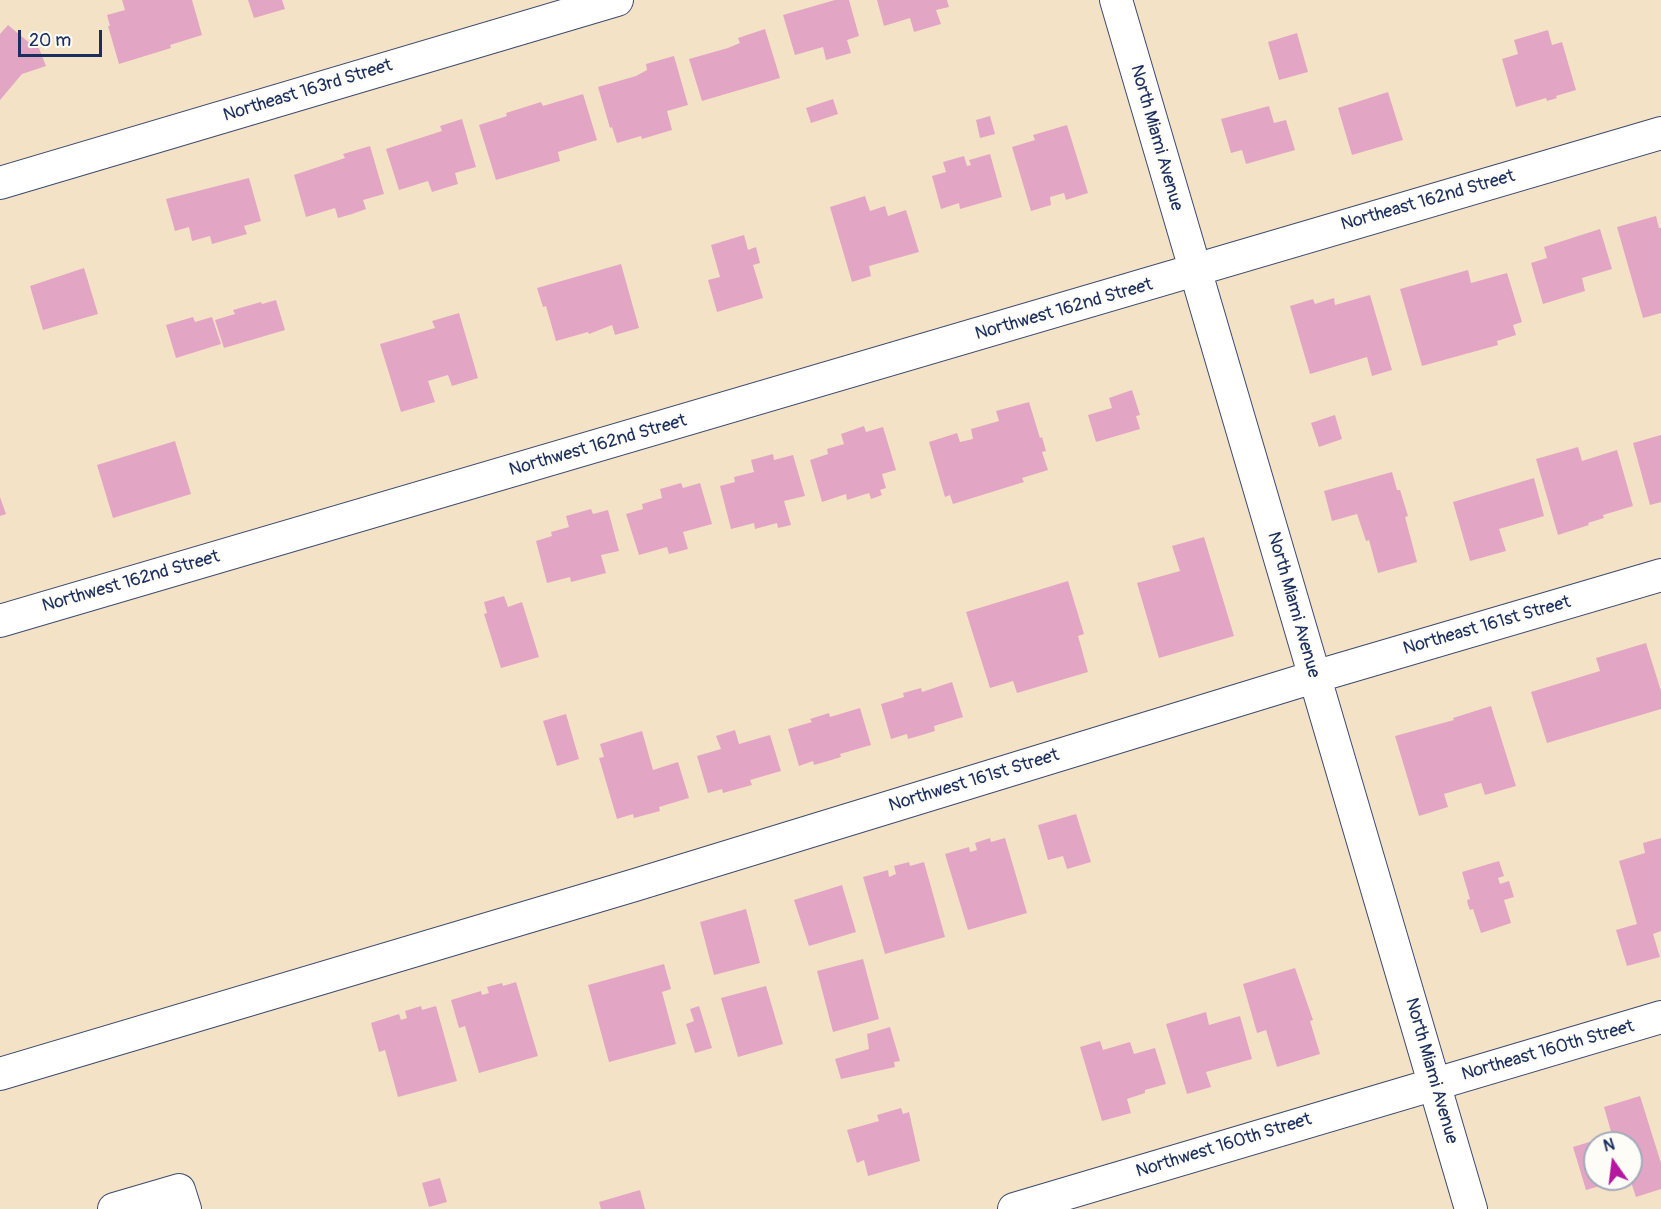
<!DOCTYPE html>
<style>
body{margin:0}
#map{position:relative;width:1661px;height:1209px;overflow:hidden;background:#f4e2c7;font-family:Pangolin,sans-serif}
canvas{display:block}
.north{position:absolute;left:1583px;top:1131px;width:60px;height:60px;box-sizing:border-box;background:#fdfcf7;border:2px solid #a3aaba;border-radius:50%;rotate:346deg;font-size:16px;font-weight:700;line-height:24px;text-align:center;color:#1b2f5e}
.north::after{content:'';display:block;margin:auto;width:21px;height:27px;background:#b5179e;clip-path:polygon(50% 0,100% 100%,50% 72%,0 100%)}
.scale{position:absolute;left:18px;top:30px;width:84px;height:27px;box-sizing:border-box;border:3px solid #1b2f5e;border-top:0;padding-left:8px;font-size:18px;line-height:21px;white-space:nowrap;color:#1b2f5e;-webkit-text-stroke:4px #fdfcf7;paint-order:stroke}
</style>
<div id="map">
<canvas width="1661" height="1209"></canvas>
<div class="north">N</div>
<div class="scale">20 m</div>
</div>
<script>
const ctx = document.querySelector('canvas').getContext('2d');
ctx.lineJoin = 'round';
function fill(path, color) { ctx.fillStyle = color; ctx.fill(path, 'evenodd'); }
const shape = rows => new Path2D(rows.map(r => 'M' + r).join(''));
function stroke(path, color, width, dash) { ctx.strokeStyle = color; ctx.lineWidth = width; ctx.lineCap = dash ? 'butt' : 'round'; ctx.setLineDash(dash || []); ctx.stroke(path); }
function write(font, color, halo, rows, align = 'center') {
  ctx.font = font + ' Pangolin,sans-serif'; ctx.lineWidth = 4.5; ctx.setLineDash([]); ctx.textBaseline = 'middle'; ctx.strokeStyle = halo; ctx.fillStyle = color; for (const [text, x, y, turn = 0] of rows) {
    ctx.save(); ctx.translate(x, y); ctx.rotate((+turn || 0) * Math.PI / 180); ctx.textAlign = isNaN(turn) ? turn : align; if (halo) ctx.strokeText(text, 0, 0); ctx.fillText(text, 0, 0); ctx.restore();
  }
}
fill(shape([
 [122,0,192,0,202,35,170,45,171,48,119,64,108,26,110,26,107,15,125,10],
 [248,0,282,0,285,9,254,18],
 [835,0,849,0,859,36,847,40,851,53,826,60,823,47,795,55,783,15],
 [877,0,947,0,949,7,936,10,941,24,914,32,910,18,884,26],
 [8,25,32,45,37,43,46,66,22,74,0,100,0,34],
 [765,29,780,78,702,101,689,59,728,48,740,43,738,38],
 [1548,30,1552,45,1562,42,1576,90,1556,96,1557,98,1547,101,1546,98,1516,107,1502,59,1518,54,1514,40],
 [1297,33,1308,72,1279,80,1268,42],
 [674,56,688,105,667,111,672,130,642,139,641,136,617,143,612,127,610,128,598,87,636,76,647,70,646,64],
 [1388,92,1403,140,1352,155,1338,108],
 [583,94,597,140,558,152,560,161,496,180,479,125,507,116,506,113,541,102,543,106],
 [833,99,838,114,811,123,806,108],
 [1269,106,1274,123,1286,120,1295,150,1246,164,1242,150,1231,153,1221,119],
 [990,116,995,134,980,138,976,120],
 [462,119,476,167,455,173,458,184,432,192,428,181,399,190,386,149,442,131,440,126],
 [1067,125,1088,193,1066,200,1064,193,1050,197,1051,205,1031,211,1012,147,1035,140,1033,135],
 [370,146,384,194,363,200,366,209,352,214,338,218,335,208,306,217,294,175,345,158,343,154],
 [990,154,1002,197,960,209,959,203,941,209,932,176,946,172,943,162,964,156,967,166,971,165,969,160],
 [249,178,261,221,244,226,247,234,212,244,210,236,192,241,189,227,175,231,166,199],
 [865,196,870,211,885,206,888,216,906,210,919,252,869,266,871,276,852,282,830,207],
 [1656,216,1659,228,1661,228,1661,313,1643,318,1617,227],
 [1600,229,1612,269,1582,278,1585,291,1543,304,1531,263,1547,258,1544,247],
 [744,235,748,250,756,247,760,263,753,265,763,298,717,312,708,280,720,277,711,245],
 [621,264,639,328,615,335,612,325,589,334,588,332,556,341,546,306,543,307,537,288],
 [84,268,98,314,43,330,30,286],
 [1468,270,1471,283,1507,273,1522,322,1513,325,1516,335,1497,341,1498,345,1422,366,1400,289],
 [1370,295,1392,370,1372,376,1367,357,1310,374,1290,306,1313,299,1315,304,1334,298,1335,305],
 [276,300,285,330,224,348,215,320,235,314,233,310,261,302,262,304],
 [459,313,478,378,452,386,448,375,428,381,435,402,401,412,380,344,435,328,432,321],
 [193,317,195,322,212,317,221,344,176,358,166,325],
 [1132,390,1140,415,1136,416,1140,429,1096,442,1088,415,1112,408,1109,398],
 [1029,402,1040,438,1042,437,1046,451,1042,452,1048,470,1022,478,1024,482,953,504,950,495,945,497,929,442,957,433,960,442,973,439,971,429,999,421,996,411],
 [1335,415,1342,439,1319,447,1311,423],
 [864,426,866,432,883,427,896,470,882,474,886,488,880,490,882,495,871,499,869,493,847,500,846,494,822,502,810,460,828,454,827,449,844,444,841,434],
 [1661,435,1661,502,1650,505,1633,443],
 [175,441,191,494,113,518,97,465],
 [1578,447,1582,461,1617,450,1633,506,1603,515,1604,518,1588,523,1589,525,1558,535,1536,459],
 [773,454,774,460,793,455,805,496,784,501,791,525,778,528,777,523,755,529,754,523,731,529,720,486,735,482,734,477,754,472,751,460],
 [1392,472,1397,490,1400,490,1408,516,1405,517,1417,562,1378,573,1369,540,1366,541,1357,514,1332,521,1324,491],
 [1534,478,1544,516,1499,529,1506,551,1470,561,1453,502],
 [681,483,683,488,700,483,712,524,683,532,688,549,669,554,667,547,639,555,626,514,643,509,642,504,662,498,660,489],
 [0,497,6,514,0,516],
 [591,509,593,514,608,510,619,551,601,555,606,573,571,582,570,577,547,583,536,541,552,536,551,532,569,527,566,516],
 [1204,537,1234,636,1159,658,1137,583,1180,571,1172,546],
 [1068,581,1084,634,1078,636,1088,672,1017,693,1013,681,990,688,966,612],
 [504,596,508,607,522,602,539,657,501,668,484,614,487,613,484,602],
 [1646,643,1661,691,1661,709,1547,743,1531,692,1600,671,1596,658],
 [952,682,963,717,934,726,935,731,922,735,908,739,907,734,891,739,881,704,904,697,903,693,921,688,922,692],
 [1491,706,1516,786,1485,795,1481,783,1444,794,1448,807,1419,816,1395,736,1454,720,1453,718],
 [860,708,871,745,840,754,841,757,828,761,814,765,813,761,799,766,788,729,812,722,810,719,829,713,830,717],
 [566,714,579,759,557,766,543,721],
 [735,730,739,744,770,735,781,771,750,780,752,785,723,793,722,789,708,793,697,756,721,749,716,736],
 [642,731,653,770,678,762,689,798,659,807,660,811,634,818,633,814,617,819,599,758,604,757,600,744],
 [1076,814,1091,862,1067,869,1063,856,1048,860,1038,825],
 [990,838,991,842,1005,838,1027,913,968,930,945,854,969,847,970,852,977,850,975,843],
 [1661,838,1661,931,1653,934,1660,957,1627,966,1616,930,1637,924,1619,861,1645,853,1643,843],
 [1499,861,1504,876,1498,878,1500,884,1509,881,1514,897,1504,900,1511,923,1481,933,1473,909,1470,910,1468,905,1467,900,1470,899,1462,872],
 [909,862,910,866,924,862,945,937,885,954,863,877,888,870,889,877,896,874,894,866],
 [842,885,856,932,809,946,794,900],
 [746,909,760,963,714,975,700,922],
 [863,959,879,1019,833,1032,817,971],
 [664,964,671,989,662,992,676,1044,609,1062,588,985],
 [1295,968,1313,1020,1310,1021,1320,1054,1277,1067,1266,1030,1257,1033,1243,984],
 [516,982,538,1056,479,1073,465,1026,459,1028,451,1000,481,991,482,995,489,993,487,987,502,983,503,986],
 [766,986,783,1044,738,1057,721,998],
 [421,1006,422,1010,436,1006,457,1081,398,1097,385,1050,379,1052,371,1023,399,1014,401,1020,407,1018,405,1011],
 [699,1006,712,1048,695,1053,686,1024,694,1021,690,1009],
 [1206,1012,1209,1025,1240,1016,1252,1059,1206,1072,1211,1087,1187,1094,1166,1024],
 [890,1027,900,1061,894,1062,895,1067,841,1079,835,1059,869,1049,867,1034],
 [1100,1041,1103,1050,1130,1042,1134,1054,1155,1048,1166,1084,1145,1090,1145,1093,1127,1099,1131,1113,1102,1121,1080,1047],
 [1640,1096,1661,1163,1661,1189,1636,1197,1630,1179,1631,1143,1595,1143,1595,1179,1621,1180,1586,1190,1573,1147,1612,1135,1604,1107],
 [901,1108,903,1114,909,1112,920,1161,868,1176,864,1160,857,1163,847,1130,879,1121,877,1115],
 [440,1178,447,1202,429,1207,422,1183],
 [640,1190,645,1209,601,1209,599,1202]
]), '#e2a6c4');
const minor = shape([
 [1116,0,1471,1209],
 [0,183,617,0],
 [0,621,1661,133],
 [0,1074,635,885,1314,677,1661,575],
 [114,1209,179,1190,185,1209],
 [1014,1209,1661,1017]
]);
stroke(minor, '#3c4a6e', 34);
stroke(minor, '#fff', 32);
write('18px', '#1b2f5e', '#fdfcf7', [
 ["Northeast 163rd Street",308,91,-17],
 ["North Miami Avenue",1156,138,74],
 ["Northeast 162nd Street",1428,201,-16],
 ["Northwest 162nd Street",1064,310,-16],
 ["Northwest 162nd Street",598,446,-16],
 ["Northwest 162nd Street",131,582,-16],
 ["North Miami Avenue",1293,605,74],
 ["Northeast 161st Street",1487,626,-16],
 ["Northwest 161st Street",974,781,-17],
 ["Northeast 160th Street",1548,1051,-16],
 ["North Miami Avenue",1431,1071,74],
 ["Northwest 160th Street",1224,1146,-17]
]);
</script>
